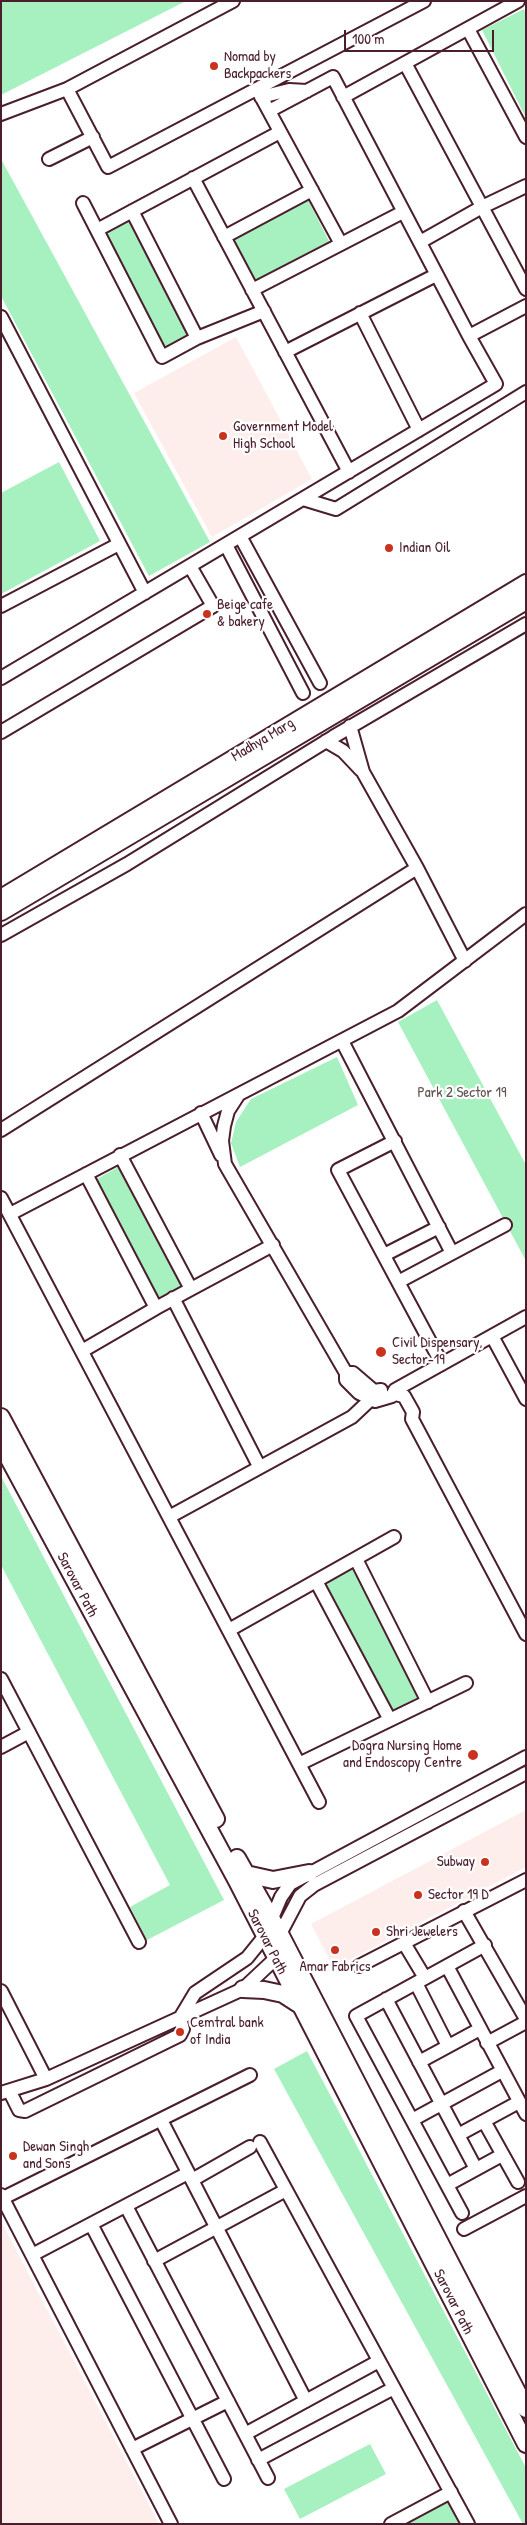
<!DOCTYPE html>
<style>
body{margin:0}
#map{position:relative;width:527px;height:2525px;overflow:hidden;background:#fff;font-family:"Patrick Hand",sans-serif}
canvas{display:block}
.frame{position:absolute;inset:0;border:2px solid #4a1f2b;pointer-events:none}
.scale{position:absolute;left:344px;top:30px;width:150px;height:22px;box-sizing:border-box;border:2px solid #4a1f2b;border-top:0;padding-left:6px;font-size:15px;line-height:18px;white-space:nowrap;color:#4a1f2b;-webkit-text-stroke:4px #fff;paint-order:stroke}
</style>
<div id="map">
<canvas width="527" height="2525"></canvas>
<div class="frame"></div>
<div class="scale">100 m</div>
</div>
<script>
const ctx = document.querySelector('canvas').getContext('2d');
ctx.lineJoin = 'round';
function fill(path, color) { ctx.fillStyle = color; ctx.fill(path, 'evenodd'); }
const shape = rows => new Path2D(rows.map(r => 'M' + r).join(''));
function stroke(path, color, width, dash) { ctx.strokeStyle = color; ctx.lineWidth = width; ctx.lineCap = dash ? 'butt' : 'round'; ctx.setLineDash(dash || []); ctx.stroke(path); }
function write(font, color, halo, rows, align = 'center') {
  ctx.font = font + ' "Patrick Hand",sans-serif'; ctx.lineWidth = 4.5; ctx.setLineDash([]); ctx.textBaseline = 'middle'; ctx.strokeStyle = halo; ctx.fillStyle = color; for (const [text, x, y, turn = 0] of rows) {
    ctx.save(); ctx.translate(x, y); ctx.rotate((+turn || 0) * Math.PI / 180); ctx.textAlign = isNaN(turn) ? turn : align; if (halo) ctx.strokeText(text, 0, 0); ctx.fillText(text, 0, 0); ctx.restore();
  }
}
fill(shape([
 [236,337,312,479,212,537,134,393],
 [526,1810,526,1867,334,1968,311,1924],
 [1,2221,159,2524,1,2524]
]), '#fdeeec');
fill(shape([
 [1,1,186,1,1,95],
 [524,9,526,13,525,116,482,30],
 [1,159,210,542,149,576,1,296],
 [307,198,330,243,255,283,232,238],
 [129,218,189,335,163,348,103,232],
 [59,462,100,541,1,594,1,493],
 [437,1000,526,1165,526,1261,398,1022],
 [337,1057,358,1105,240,1167,231,1143,236,1122,251,1099],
 [120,1166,184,1286,159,1300,95,1180],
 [1,1476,224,1900,147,1940,130,1907,170,1885,1,1565],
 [352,1568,420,1696,390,1712,322,1583],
 [307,2051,526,2468,526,2524,523,2524,274,2069],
 [370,2444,386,2474,300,2519,284,2489],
 [449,2499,463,2524,405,2524]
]), '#a7f0bf');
const minor = shape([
 [468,29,526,137],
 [405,63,526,289],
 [67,89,108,167,424,1],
 [257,89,341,244],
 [261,97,289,90,307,91],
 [343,97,518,1],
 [1,114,67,89,233,1],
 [49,159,93,137],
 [193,178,349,472],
 [83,203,162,357,197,338,132,211],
 [97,230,280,132],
 [224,237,312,190],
 [420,242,482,207,526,186],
 [252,290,403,212],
 [360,313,419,430],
 [1,317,145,593],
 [469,336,526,306],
 [197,338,264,311],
 [285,352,436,275],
 [303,499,336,509,526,392],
 [240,536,320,683],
 [226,545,303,693],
 [1,606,119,544],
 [1,678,496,384,469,336,333,77,269,111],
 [350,726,363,772,417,868,465,961],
 [1,732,213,606,190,566],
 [326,741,343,751,361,770],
 [1,935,127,864,333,737,526,624],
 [342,1041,452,1253],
 [239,1094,228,1111,224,1126,222,1141,225,1164,346,1373,346,1380,359,1393,375,1401,392,1396,395,1390,526,1317],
 [201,1113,221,1155],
 [1,1130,417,868],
 [395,1141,338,1170,442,1364],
 [86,1174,156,1308,191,1289,120,1155],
 [1,1198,319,1802],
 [10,1214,398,1011,526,914],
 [384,1255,439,1227],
 [398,1282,505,1225],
 [191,1289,273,1245],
 [173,1298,259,1466],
 [492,1336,526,1399],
 [82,1351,156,1308],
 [346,1373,353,1373,374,1391,381,1390],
 [399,1395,404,1396,413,1412,412,1419,526,1634],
 [169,1517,352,1417,370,1400,374,1391],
 [356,1559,428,1702],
 [316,1581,390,1720],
 [229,1630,394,1537],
 [1,1679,139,1942],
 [1,1747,29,1732],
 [299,1764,466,1683],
 [464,1911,526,2019],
 [404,1943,425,1978],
 [359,1966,526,1880],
 [447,1966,526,2114],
 [416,1983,448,2046],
 [1,1991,46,2079],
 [386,1999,476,2169],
 [180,2018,195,1993,247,1958,264,1937,281,1897,290,1884,526,1757],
 [487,2043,526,2022],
 [419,2062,480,2029],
 [10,2092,19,2110,25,2111,180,2035,183,2029,180,2018],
 [1,2093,46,2079,243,1989,275,1959,280,1934,300,1896,314,1885,526,1773],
 [161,2120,306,2401],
 [412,2120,502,2071],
 [484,2121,518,2182],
 [458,2135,519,2102],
 [260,2142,468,2524],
 [192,2180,250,2147],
 [447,2185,502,2155],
 [1,2195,171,2524],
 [3,2198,250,2075],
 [126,2206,268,2478],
 [462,2213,356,2016,485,1945],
 [91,2224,224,2479],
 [464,2229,526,2196],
 [32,2255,188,2173],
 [154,2261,286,2190],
 [245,2434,379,2361],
 [132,2449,228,2401],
 [258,2460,394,2388],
 [391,2524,451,2492]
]);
const major = shape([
 [1,898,526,583],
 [1,912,526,601],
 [1,1417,216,1819],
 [1,1444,237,1881,526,2444],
 [237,1858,280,1934,526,2409],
 [246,1874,273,1880,309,1873],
 [243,1989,264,1990,283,1994,300,2005]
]);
stroke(minor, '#4a1f2b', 16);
stroke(major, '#4a1f2b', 20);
stroke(minor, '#fff', 12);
stroke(major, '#fff', 16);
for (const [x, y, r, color] of [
 [214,66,5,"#c8321e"],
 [223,436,5,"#c8321e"],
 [389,548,5,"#c8321e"],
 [207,614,5,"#c8321e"],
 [381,1352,6,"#c8321e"],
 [473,1755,6,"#c8321e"],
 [485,1862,5,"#c8321e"],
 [418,1895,5,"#c8321e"],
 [376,1932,5,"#c8321e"],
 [335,1950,5,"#c8321e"],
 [180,2032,5,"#c8321e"],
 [13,2156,5,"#c8321e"]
]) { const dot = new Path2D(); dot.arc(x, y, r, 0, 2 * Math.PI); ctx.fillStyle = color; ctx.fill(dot); stroke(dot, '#fff', 2); }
write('15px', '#4a1f2b', '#fff', [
 ["Nomad by",224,57],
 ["Backpackers",224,74],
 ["Government Model",233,427],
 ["High School",233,444],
 ["Indian Oil",399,548],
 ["Beige cafe",217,605],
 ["& bakery",217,622],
 ["Civil Dispensary,",392,1343],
 ["Sector-19",392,1360],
 ["Dogra Nursing Home",462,1746,"right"],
 ["and Endoscopy Centre",462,1763,"right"],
 ["Subway",475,1862,"right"],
 ["Sector 19 D",428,1895],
 ["Shri Jewelers",386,1932],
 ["Amar Fabrics",335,1967,"center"],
 ["Cemtral bank",190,2023],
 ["of India",190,2040],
 ["Dewan Singh",23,2147],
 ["and Sons",23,2164]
], 'left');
write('15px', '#4a1f2b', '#fff', [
 ["Madhya Marg",263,740,-31],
 ["Sarovar Path",77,1585,62],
 ["Sarovar Path",267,1942,63],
 ["Sarovar Path",453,2302,63]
]);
write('15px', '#615350', '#fff', [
 ["Park 2 Sector 19",462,1093]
]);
</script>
